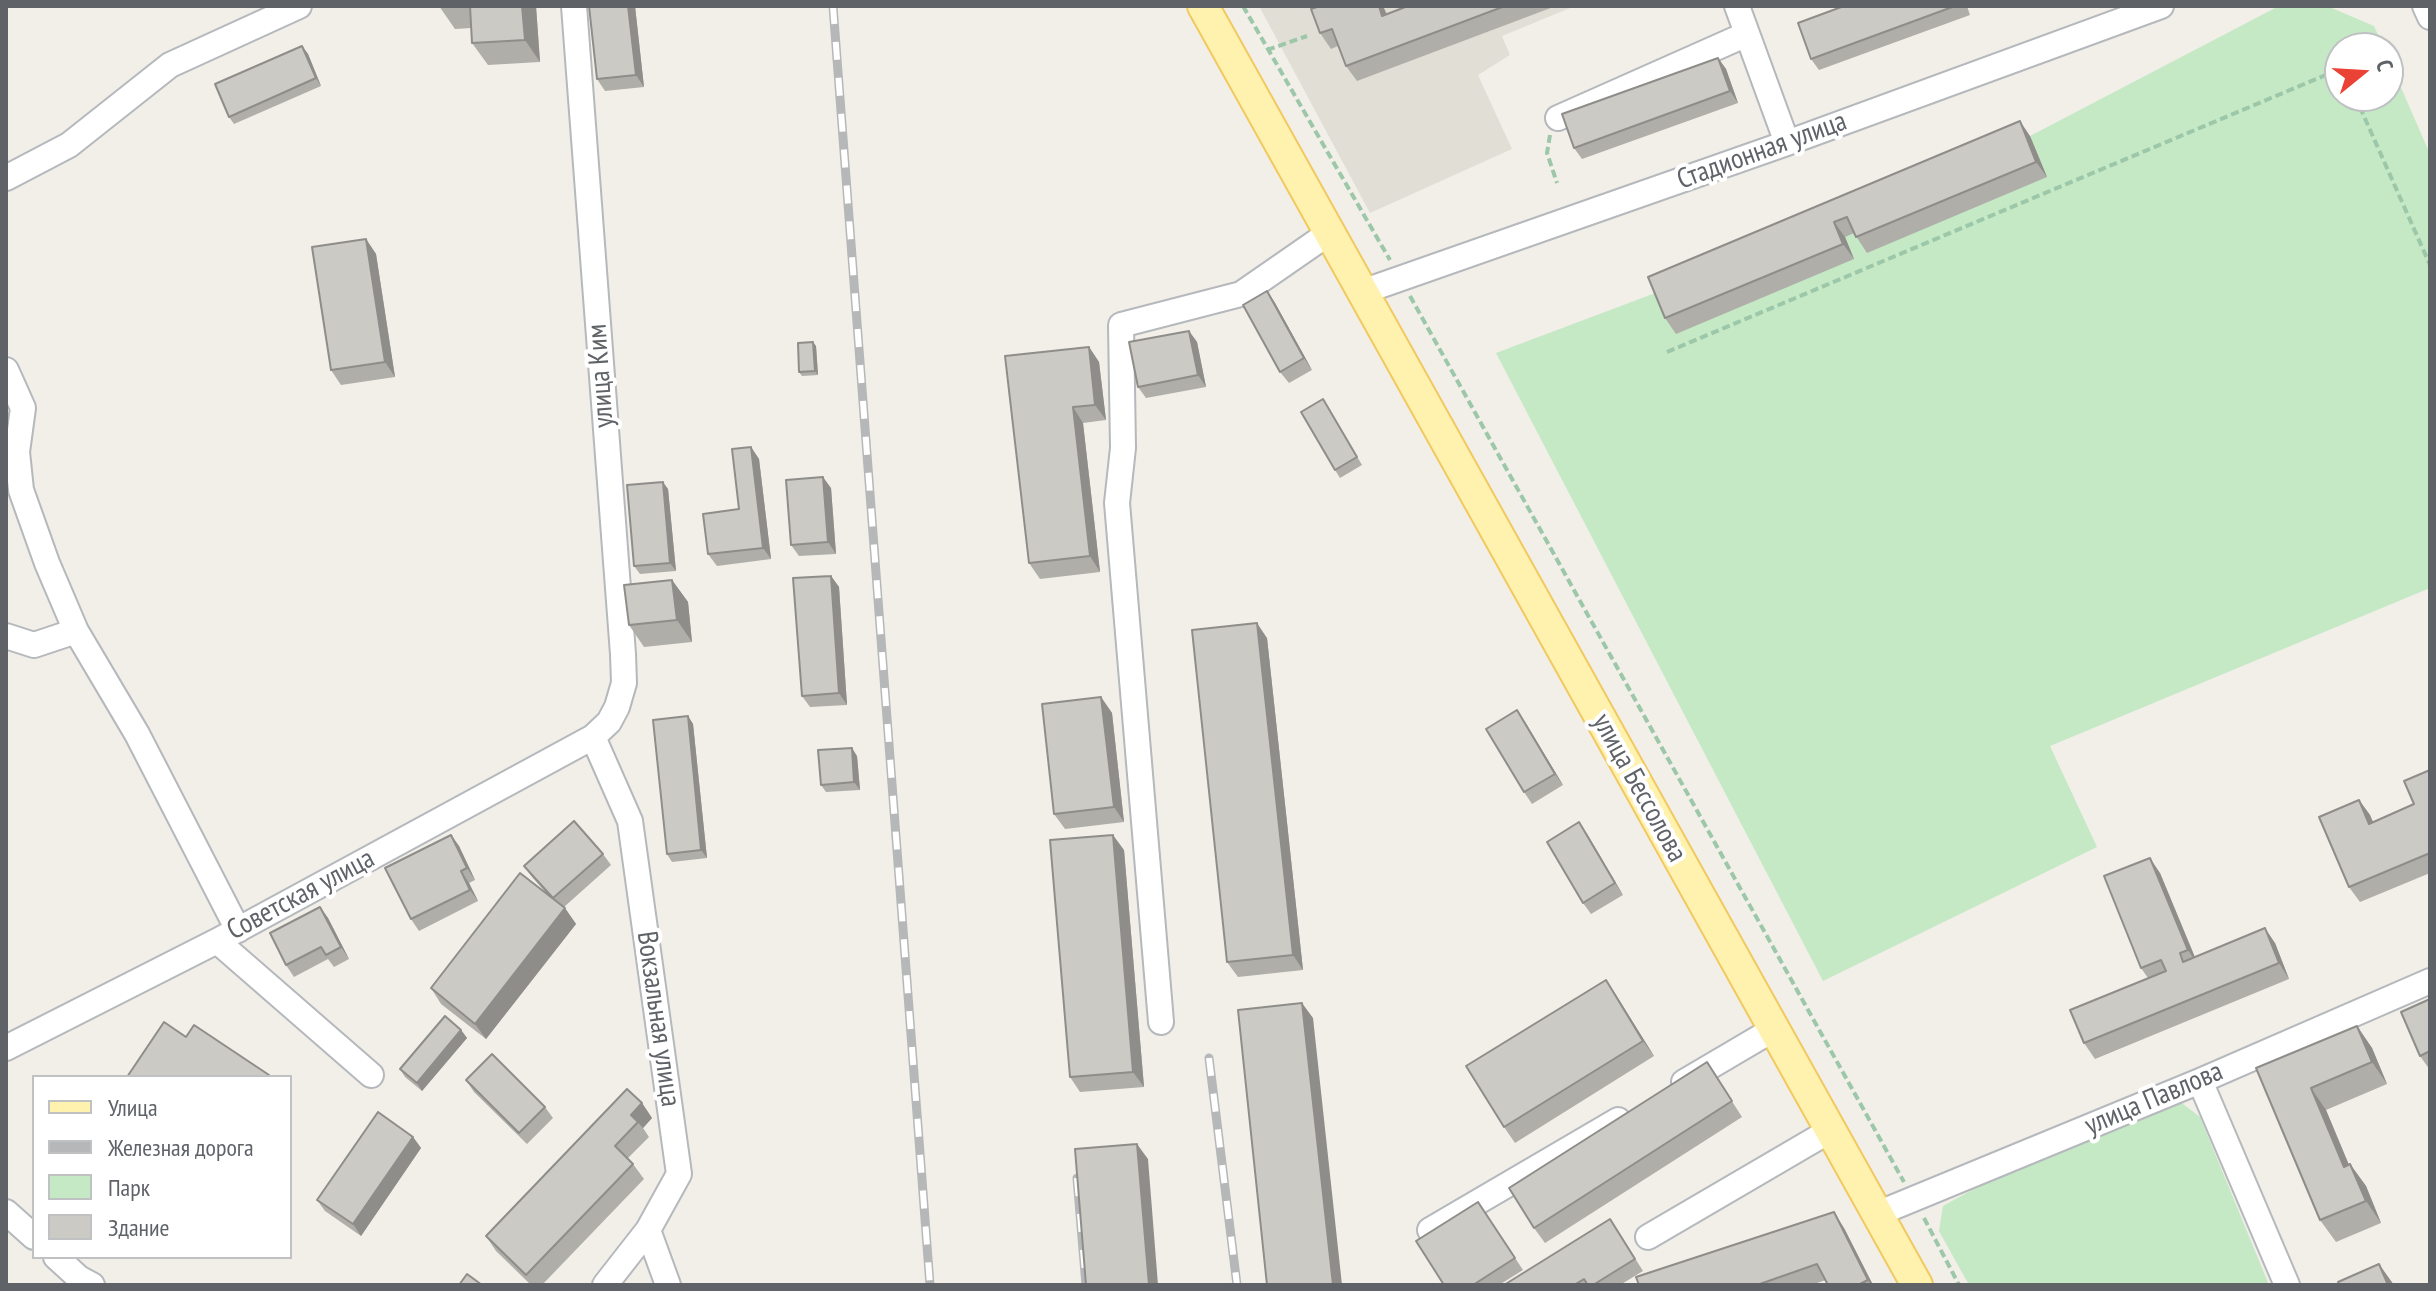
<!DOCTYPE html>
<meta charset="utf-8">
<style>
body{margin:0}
#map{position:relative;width:2436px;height:1291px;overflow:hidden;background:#f1efe8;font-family:"PT Sans Narrow",sans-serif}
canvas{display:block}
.frame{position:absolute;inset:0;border:8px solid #5f6368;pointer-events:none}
.legend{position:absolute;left:32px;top:1075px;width:260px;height:184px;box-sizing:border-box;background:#fff;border:2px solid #bfc1c3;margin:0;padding:10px 14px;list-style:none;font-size:24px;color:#5f6368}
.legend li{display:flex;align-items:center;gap:16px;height:40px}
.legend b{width:40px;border:2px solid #bfc1c3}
.north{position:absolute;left:2324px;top:32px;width:80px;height:80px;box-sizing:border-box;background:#fff;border:2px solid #bfc1c3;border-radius:50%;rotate:72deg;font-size:22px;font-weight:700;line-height:32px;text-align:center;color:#5f6368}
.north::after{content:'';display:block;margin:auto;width:28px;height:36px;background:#ea4335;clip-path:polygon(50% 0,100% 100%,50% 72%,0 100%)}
</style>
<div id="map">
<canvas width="2436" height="1291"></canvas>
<div class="frame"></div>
<ul class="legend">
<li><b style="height:10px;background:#fff2af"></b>Улица</li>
<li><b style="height:10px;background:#b6b7b8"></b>Железная дорога</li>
<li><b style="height:22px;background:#c5e8c5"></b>Парк</li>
<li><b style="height:22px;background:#cccac5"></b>Здание</li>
</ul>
<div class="north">С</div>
</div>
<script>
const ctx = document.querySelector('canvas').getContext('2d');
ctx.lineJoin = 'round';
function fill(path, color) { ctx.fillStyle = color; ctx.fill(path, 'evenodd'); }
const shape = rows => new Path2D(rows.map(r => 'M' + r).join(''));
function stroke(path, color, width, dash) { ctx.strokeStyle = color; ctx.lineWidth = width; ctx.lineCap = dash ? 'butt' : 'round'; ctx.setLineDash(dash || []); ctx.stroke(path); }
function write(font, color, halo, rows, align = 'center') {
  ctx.font = font + ' "PT Sans Narrow",sans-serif'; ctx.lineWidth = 8; ctx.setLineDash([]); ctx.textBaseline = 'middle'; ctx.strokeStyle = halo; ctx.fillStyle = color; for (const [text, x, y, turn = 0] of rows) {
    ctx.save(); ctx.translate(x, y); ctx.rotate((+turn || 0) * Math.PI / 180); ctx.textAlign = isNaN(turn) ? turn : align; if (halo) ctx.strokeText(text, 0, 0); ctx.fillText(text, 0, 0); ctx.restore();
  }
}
fill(shape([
 [1259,6,1575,6,1502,36,1510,55,1478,75,1512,149,1370,213]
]), '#e1ded6');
fill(shape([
 [2279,6,2327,6,2374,26,2384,48,2340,48,2340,96,2388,96,2388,58,2430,154,2430,588,2050,746,2097,847,1823,981,1496,353,1658,292,2030,136],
 [2179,1101,2200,1117,2269,1285,1969,1285,1939,1231,1943,1206,1992,1179]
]), '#c5e8c5');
const minor = shape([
 [1737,6,1787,143],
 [2425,6,2430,17],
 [1558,118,1747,34],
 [6,178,69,145,170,65,299,6],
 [1362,292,1787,143,2161,6],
 [6,370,23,408,17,452,21,490,47,563,76,631,137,734,238,930],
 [6,636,34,645,76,631],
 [593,737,630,821,679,1174,648,1230,605,1285],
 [217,941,371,1075],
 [1161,1022,1117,503,1123,448,1121,325,1241,294,1329,233],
 [6,1048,217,941,593,737,609,722,617,707,624,683,623,654,574,6],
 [2200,1081,2287,1285],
 [1684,1082,1774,1029],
 [6,1212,34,1237],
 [1877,1214,2200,1081,2430,981],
 [648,1230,668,1285],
 [1430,1230,1618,1120],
 [1648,1237,1831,1130],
 [56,1257,79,1278,92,1285]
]);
const major = shape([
 [1203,6,1917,1285]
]);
stroke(minor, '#b5b8bc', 28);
stroke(major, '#f2c960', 34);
stroke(shape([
 [1243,6,1390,260],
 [1267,50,1307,36],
 [2355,96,2430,265],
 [1550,135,1547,153,1557,183],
 [1410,296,1904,1182],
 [1667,352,2340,69],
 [1924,1218,1959,1285]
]), '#9cc7a9', 4, [8, 4]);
stroke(minor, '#fff', 24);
stroke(major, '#fff2af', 30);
const rail = shape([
 [833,6,930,1285],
 [1209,1058,1237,1285],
 [1077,1178,1086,1285]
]);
stroke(rail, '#b6b7b8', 9);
stroke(rail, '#fff', 6, [18]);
fill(shape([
 [439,6,536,6,540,62,488,65,472,43,471,28,455,29],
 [589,6,635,6,644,87,605,91,597,79],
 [1320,6,1383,6,1387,14,1408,6,1556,6,1357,81,1346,66,1338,46,1331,49,1320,33],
 [1844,6,1967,6,1970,15,1819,70,1811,59],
 [302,46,308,54,321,86,234,124,229,117],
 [1718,58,1726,69,1738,103,1582,159,1574,148],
 [2030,136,2047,177,1867,253,1854,233,1845,237,1854,259,1676,334,1665,318,1648,277],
 [366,239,376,254,395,377,341,385,331,370],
 [1267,291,1275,303,1312,370,1289,383,1280,372],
 [1189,331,1197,342,1206,387,1146,398,1138,387],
 [816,346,818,375,802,376,799,372],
 [1089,347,1099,362,1106,420,1083,423,1100,572,1040,579,1029,563],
 [1323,399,1362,465,1340,478,1335,470],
 [751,447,759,459,771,559,717,566,708,554,739,509],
 [831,488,836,554,799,556,791,545],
 [668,489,676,571,640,574,634,566],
 [831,576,839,587,847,705,810,707,802,696],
 [672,580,688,602,692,642,644,647,629,625],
 [1267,638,1303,970,1238,977,1227,962],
 [1101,697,1112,713,1124,822,1065,829,1054,814],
 [688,716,693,724,707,858,672,862,667,854],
 [1525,722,1563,785,1532,804,1524,792],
 [857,756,860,790,826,792,821,785],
 [2430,770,2430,873,2360,902,2349,887,2359,800,2370,815,2373,822,2414,804],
 [1587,834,1623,895,1591,914,1583,903],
 [451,835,459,846,475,880,469,883,478,901,419,931,411,919],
 [1124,850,1144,1087,1080,1092,1070,1077],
 [603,854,611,865,564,907,576,924,486,1039,441,1004,431,988,547,894,532,877,524,866],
 [2160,873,2195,957,2275,943,2289,979,2095,1059,2084,1043,2148,978,2141,968],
 [320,907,328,918,349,959,334,967,328,959,294,977,286,965],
 [1616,995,1654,1056,1515,1143,1504,1127],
 [2430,999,2430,1070,2420,1056],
 [2357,1026,2372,1048,2387,1084,2326,1110,2349,1165,2350,1164,2366,1186,2381,1223,2336,1242,2320,1220,2256,1068],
 [461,1030,467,1038,422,1091,405,1077,400,1069],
 [1707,1062,1742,1117,1545,1243,1534,1228],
 [466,1080,545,1107,553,1118,527,1144,474,1092],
 [642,1103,652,1118,643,1128,649,1137,628,1158,633,1164,644,1179,542,1285,531,1285,496,1251,486,1236],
 [413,1137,421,1148,361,1236,325,1211,317,1200],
 [1478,1202,1523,1270,1499,1285,1444,1285],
 [1844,1228,1873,1285,1828,1285,1826,1280,1811,1285,1639,1285],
 [1618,1231,1643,1271,1620,1285,1504,1285]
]), '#afaea9');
fill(shape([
 [522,6,536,6,540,62,525,40],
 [628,6,635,6,644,87,636,75],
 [1379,6,1383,6,1393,31,1382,16],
 [302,46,308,54,321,86,316,78],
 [1718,58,1726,69,1738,103,1730,91],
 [2020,121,2030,136,2047,177,2036,162],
 [1834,222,1845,237,1854,259,1843,244],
 [366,239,376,254,395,377,385,362],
 [1267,291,1275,303,1312,370,1304,358],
 [1189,331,1197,342,1206,387,1198,375],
 [813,342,816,346,818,375,815,371],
 [1089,347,1099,362,1106,420,1095,405],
 [1073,407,1083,423,1100,572,1090,556],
 [751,447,759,459,771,559,763,548],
 [823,477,831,488,836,554,828,542],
 [663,482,668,489,676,571,670,563],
 [831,576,839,587,847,705,839,693],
 [672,580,688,602,692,642,677,620],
 [1257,623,1267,638,1303,970,1293,955],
 [1101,697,1112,713,1124,822,1114,807],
 [1517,710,1525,722,1563,785,1555,774],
 [688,716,693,724,707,858,701,850],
 [852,748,857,756,860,790,854,782],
 [2359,800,2370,815,2380,839,2369,824],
 [1579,822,1587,834,1623,895,1615,883],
 [451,835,459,846,475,880,467,868],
 [1113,835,1124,850,1144,1087,1133,1072],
 [2150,858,2160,873,2198,965,2188,950],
 [461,871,469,883,478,901,470,890],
 [320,907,328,918,349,959,341,947],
 [565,908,576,924,486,1039,475,1024],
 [2265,928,2275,943,2289,979,2279,963],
 [1606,980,1616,995,1654,1056,1643,1041],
 [1302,1003,1313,1018,1342,1285,1333,1285],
 [2357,1026,2372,1048,2387,1084,2372,1062],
 [461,1030,467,1038,422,1091,417,1083],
 [2311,1088,2326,1110,2359,1189,2344,1167],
 [642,1103,652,1118,643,1128,631,1115],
 [413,1137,421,1148,361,1236,353,1224],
 [1137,1144,1148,1159,1158,1285,1149,1285],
 [2350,1164,2366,1186,2381,1223,2366,1201],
 [1834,1212,1844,1228,1873,1285,1871,1285,1868,1280],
 [2379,1264,2394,1285,2388,1285]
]), '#8f8d8a');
const building = shape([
 [470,6,522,6,525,40,472,43,470,6],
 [589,6,628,6,636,75,597,79,589,6],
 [1320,6,1379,6,1382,16,1408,6,1505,6,1346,66,1332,29,1320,33,1311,9,1320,6],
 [1844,6,1955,6,1811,59,1798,23,1844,6],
 [302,46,316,78,229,117,215,84,302,46],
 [1718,58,1730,91,1574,148,1562,114,1718,58],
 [2020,121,2036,162,1856,237,1847,217,1834,222,1843,244,1665,318,1648,277,2020,121],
 [366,239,385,362,331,370,312,247,366,239],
 [1267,291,1304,358,1280,372,1243,305,1267,291],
 [1189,331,1198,375,1138,387,1129,342,1189,331],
 [813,342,815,371,799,372,798,343,813,342],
 [1089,347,1095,405,1073,407,1090,556,1029,563,1005,356,1089,347],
 [1323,399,1357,457,1335,470,1301,412,1323,399],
 [751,447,763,548,708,554,703,514,739,509,732,449,751,447],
 [823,477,828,542,791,545,786,480,823,477],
 [663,482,670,563,634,566,627,485,663,482],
 [831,576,839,693,802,696,793,578,831,576],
 [672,580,677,620,629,625,624,585,672,580],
 [1257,623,1293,955,1227,962,1192,630,1257,623],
 [1101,697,1114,807,1054,814,1042,704,1101,697],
 [1517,710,1555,774,1524,792,1486,729,1517,710],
 [688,716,701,850,667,854,653,720,688,716],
 [852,748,854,782,821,785,818,750,852,748],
 [2430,770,2430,853,2349,887,2319,817,2359,800,2369,824,2414,804,2404,781,2430,770],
 [574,821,603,854,553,898,524,866,574,821],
 [1579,822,1615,883,1583,903,1547,842,1579,822],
 [451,835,467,868,461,871,470,890,411,919,385,868,451,835],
 [1113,835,1133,1072,1070,1077,1050,840,1113,835],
 [2150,858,2188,950,2180,953,2183,962,2265,928,2279,963,2084,1043,2070,1010,2166,971,2161,960,2141,968,2104,876,2150,858],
 [520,873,565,908,475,1024,431,988,520,873],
 [320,907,341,947,326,955,321,947,286,965,270,933,320,907],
 [1606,980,1643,1041,1504,1127,1466,1066,1606,980],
 [2430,999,2430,1051,2420,1056,2401,1012,2430,999],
 [1302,1003,1333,1285,1267,1285,1238,1010,1302,1003],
 [445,1016,461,1030,417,1083,400,1069,445,1016],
 [164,1022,186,1037,194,1025,269,1075,267,1077,127,1077,164,1022],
 [2357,1026,2372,1062,2311,1088,2344,1167,2350,1164,2366,1201,2320,1220,2256,1068,2357,1026],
 [492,1054,545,1107,519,1133,466,1080,492,1054],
 [1707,1062,1732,1101,1534,1228,1509,1188,1707,1062],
 [627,1089,642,1103,631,1115,638,1122,615,1146,633,1164,526,1275,486,1236,627,1089],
 [378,1112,413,1137,353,1224,317,1200,378,1112],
 [1137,1144,1149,1285,1086,1285,1075,1149,1137,1144],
 [1478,1202,1515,1258,1473,1285,1444,1285,1416,1241,1478,1202],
 [1834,1212,1868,1280,1858,1285,1828,1285,1817,1264,1757,1285,1639,1285,1636,1277,1834,1212],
 [1610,1219,1635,1259,1593,1285,1588,1285,1584,1279,1574,1285,1504,1285,1610,1219],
 [2379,1264,2388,1285,2339,1285,2338,1282,2379,1264],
 [467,1274,482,1285,459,1285,467,1274]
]);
fill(building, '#cccac5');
stroke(building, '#8f8d8a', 2);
write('28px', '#5f6368', '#fff', [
 ["Стадионная улица",1762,151,-20],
 ["улица Ким",601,376,-94],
 ["улица Бессолова",1639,788,61],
 ["Советская улица",301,895,-28],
 ["Вокзальная улица",658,1019,82],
 ["улица Павлова",2154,1099,-23]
]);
</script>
